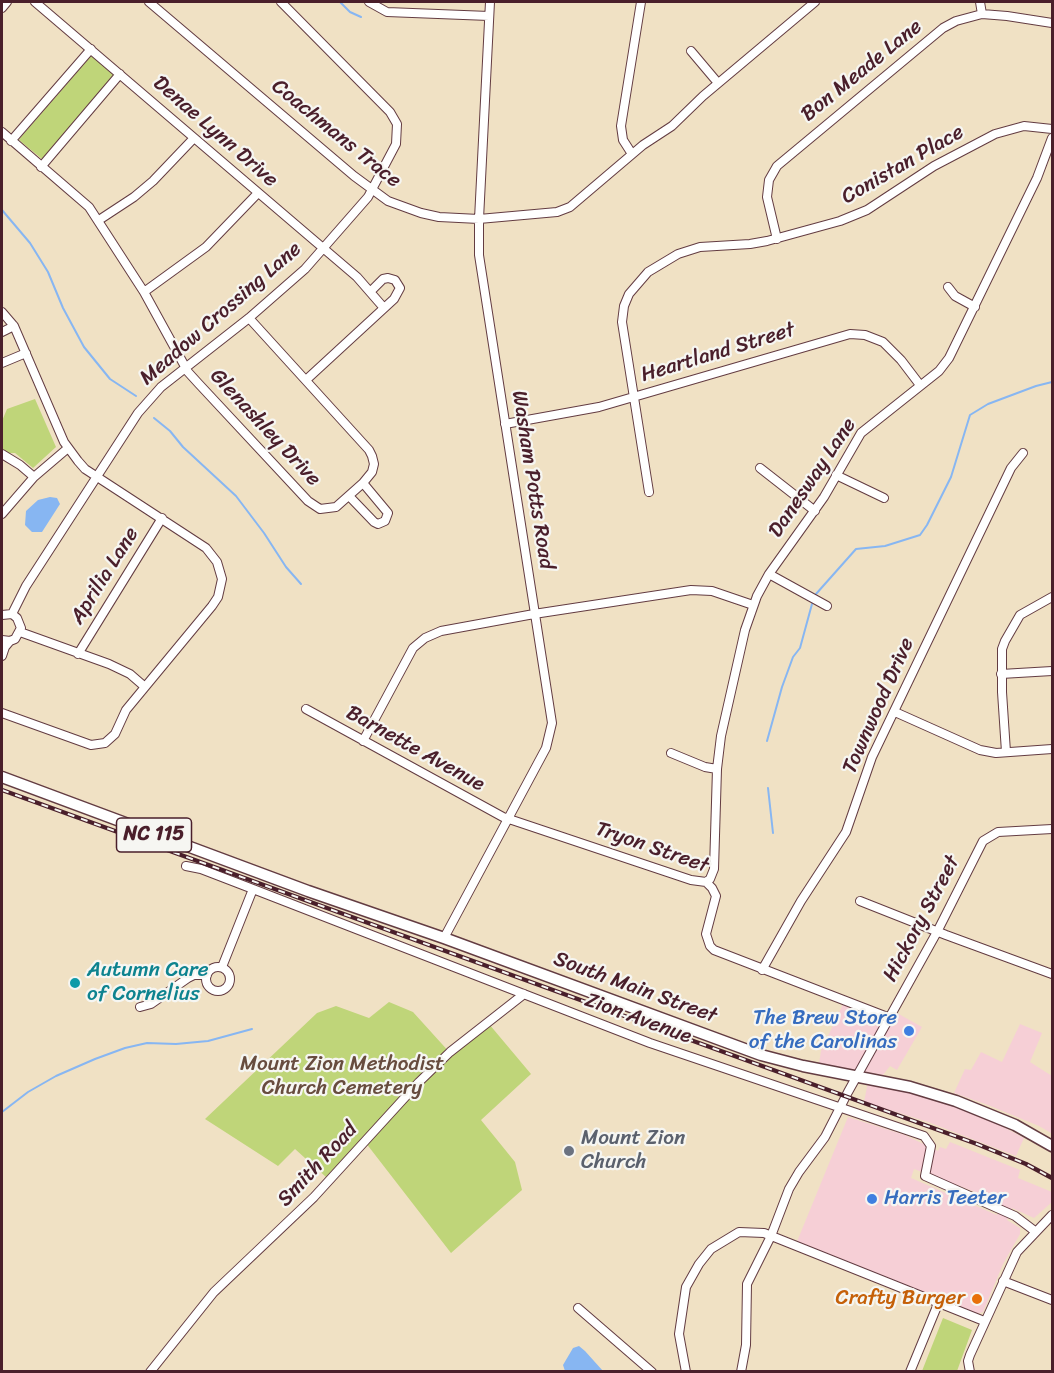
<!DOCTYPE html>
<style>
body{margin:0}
#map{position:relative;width:1054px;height:1373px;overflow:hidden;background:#f0e1c4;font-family:Sriracha,sans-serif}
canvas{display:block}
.frame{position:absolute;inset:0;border:3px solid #4a1f2b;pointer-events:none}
</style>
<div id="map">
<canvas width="1054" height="1373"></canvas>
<div class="frame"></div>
</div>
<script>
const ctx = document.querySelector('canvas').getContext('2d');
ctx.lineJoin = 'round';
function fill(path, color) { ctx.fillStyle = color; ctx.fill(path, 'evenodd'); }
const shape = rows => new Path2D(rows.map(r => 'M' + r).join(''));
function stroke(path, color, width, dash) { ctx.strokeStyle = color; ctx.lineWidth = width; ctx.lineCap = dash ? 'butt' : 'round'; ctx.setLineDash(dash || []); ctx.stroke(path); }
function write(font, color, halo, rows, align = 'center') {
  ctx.font = font + ' Sriracha,sans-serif'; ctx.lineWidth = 4.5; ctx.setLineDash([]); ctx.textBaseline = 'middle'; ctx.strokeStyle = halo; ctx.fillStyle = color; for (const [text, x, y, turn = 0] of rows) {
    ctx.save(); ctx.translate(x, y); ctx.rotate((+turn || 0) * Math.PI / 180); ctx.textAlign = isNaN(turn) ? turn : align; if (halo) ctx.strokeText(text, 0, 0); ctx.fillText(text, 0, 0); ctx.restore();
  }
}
fill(shape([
 [843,1004,891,1024,897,1013,922,1027,897,1070,890,1066,883,1075,819,1063,821,1051],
 [1020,1024,1042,1033,1030,1062,1052,1076,1052,1138,1051,1133,1039,1126,988,1105,954,1093,965,1069,971,1070,981,1052,1002,1062],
 [868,1082,937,1098,985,1117,1024,1138,1016,1156,928,1122,864,1102],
 [848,1117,905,1135,938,1151,940,1147,946,1149,950,1142,1020,1170,1018,1178,1052,1192,1052,1202,1034,1218,1012,1208,1007,1220,1020,1228,1020,1234,1003,1264,983,1312,976,1314,796,1244],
 [914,1169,1002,1202,997,1215,911,1178]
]), '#f6cfd6');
fill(shape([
 [92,55,113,73,113,77,42,159,19,140,21,137],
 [35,399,56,447,33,468,15,453,8,453,2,449,2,421,7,409],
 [389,1002,413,1012,451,1054,489,1024,531,1074,481,1120,515,1162,522,1190,451,1253,362,1138,326,1177,295,1149,278,1166,205,1119,317,1013,336,1006,369,1018],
 [943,1318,972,1330,957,1371,922,1371]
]), '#bfd579');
fill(shape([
 [50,497,57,498,60,504,42,532,32,532,25,525,26,511,38,500],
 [579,1346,585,1351,603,1371,565,1371,563,1365,573,1348]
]), '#87b6f2');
stroke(shape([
 [340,2,350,12,361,17],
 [2,210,30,243,48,272,63,308,84,347,110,379,136,396],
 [154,418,170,431,183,447,236,496,264,533,286,567,301,584],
 [816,594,856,549,885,546,920,535,927,525,951,477,970,415,988,404,1036,386,1052,382],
 [767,741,782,687,793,657,800,648,812,604],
 [768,788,773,833],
 [2,1112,28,1092,56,1076,95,1059,125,1048,147,1043,176,1044,208,1041,252,1029]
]), '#87b6f2', 2);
const minor = shape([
 [35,2,357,277,384,308],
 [149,2,354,176,388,201,421,213,439,217,479,219,557,212,570,207,643,145,672,126,703,96,815,2],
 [369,2,387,12,489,16],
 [980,2,982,14],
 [2,8,7,2],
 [691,51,718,83],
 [2,132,89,207,144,292,188,372,198,383,308,501,320,509,336,507,363,483,372,472,374,464,372,456,369,450,249,318],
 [11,141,91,49],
 [632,154,623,140,621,126,641,2],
 [41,167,120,74],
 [99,220,134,197,153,181,194,138],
 [777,239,767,197,769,180,777,166,943,28,956,21,982,14,1007,16,1052,23],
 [948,287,955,296,975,307],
 [144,292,206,247,258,193],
 [2,312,14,326,64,442,78,461,85,469,206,548,217,562,222,579,218,597,212,606,126,710,115,734,105,743,91,745,2,713],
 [2,332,14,326],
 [2,363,26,353],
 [306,380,394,299,400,288,395,280,388,278,383,279,371,291],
 [505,424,599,407,850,334,865,335,883,342,901,360,920,385],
 [2,454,20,465,34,477],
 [760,468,815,511],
 [836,475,884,498],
 [649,492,622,322,624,306,629,294,648,272,678,254,700,247,750,244,767,241,840,221,867,210,934,166,995,134,1024,126,1052,129],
 [349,496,374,522,378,524,385,521,388,513,363,483],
 [2,514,34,477,68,448],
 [769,574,827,606],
 [12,614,26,586,138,413,161,387,249,318,305,269,368,197,396,144,397,124,390,112,281,2],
 [2,615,12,614,17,618,21,628,15,639,10,641,2,640],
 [20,632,109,664,130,674,145,687],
 [78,654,162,518],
 [2,656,5,647,10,641],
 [1001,674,1052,671],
 [306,709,503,817,691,880,706,882,712,888,716,896,706,934,710,946,714,950,890,1018],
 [895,712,980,750,996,753,1052,749],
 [363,741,413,648,425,638,441,631,534,614,691,590,712,591,753,605],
 [1006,752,1002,692,1002,649,1005,641,1020,615,1052,597],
 [671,753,705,767,717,769],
 [186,866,201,869,253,889,650,1043,924,1136,931,1146,925,1176,1015,1216,1036,1232],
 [706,882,710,879,714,869,717,769,721,736,745,630,757,596,769,574,824,497,861,433,939,371,949,358,1037,178,1052,138],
 [860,901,946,935,1052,974],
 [444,938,546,748,552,723,479,255,479,219,490,2],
 '206 979a12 12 0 1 1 24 0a12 12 0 1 1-24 0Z',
 [222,967,253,889],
 [762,970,801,901,846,832,872,757,1011,468,1023,453],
 [140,1007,151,1004,188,978,194,975,207,975],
 [1003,1281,1052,1300],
 [578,1308,652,1372],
 [150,1372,214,1292,314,1197,419,1082,450,1052,524,994],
 [686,1372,679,1334,686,1287,699,1264,711,1249,739,1232,764,1233,984,1321],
 [741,1372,746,1345,747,1284,771,1236,789,1189,799,1172,825,1137,848,1092,937,932,983,841,998,832,1052,829],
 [910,1372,938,1304],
 [970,1372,968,1361,970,1355,1017,1252,1052,1215]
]);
const major = shape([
 [2,777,308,891,444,938,761,1055,803,1066,910,1087,956,1101,1015,1125,1052,1146]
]);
stroke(minor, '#633c42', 10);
stroke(major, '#633c42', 13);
stroke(minor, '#fff', 8);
stroke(major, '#fff', 10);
const rail = shape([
 [2,790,977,1144,1026,1164,1052,1178]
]);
stroke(rail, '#4a1f2b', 4.5);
stroke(rail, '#f6f6f2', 2, [7]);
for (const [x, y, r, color] of [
 [75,983,6,"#0f9aa8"],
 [909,1031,6,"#3f7fe0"],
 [569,1151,6,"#6b7280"],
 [872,1199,6,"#3f7fe0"],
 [977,1299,6,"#e8710a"]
]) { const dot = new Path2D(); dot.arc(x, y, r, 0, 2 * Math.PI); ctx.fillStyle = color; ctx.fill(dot); stroke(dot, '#f6f6f2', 2); }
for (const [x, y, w] of [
 [154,835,75]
]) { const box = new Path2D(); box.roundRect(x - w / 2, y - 17, w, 34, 4.5); ctx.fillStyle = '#f6f6f2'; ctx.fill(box); stroke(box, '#4a1f2b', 1.5); }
write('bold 20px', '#4a1f2b', null, [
 ["NC 115",154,835]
]);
write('21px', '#4a1f2b', '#f6f6f2', [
 ["Bon Meade Lane",862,71,-39],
 ["Denae Lynn Drive",215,132,41],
 ["Coachmans Trace",336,134,39],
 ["Conistan Place",903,165,-30],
 ["Meadow Crossing Lane",221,314,-41],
 ["Heartland Street",718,353,-17],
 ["Glenashley Drive",265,428,47],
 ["Danesway Lane",813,478,-56],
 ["Washam Potts Road",532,480,81],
 ["Aprilia Lane",105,576,-58],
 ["Townwood Drive",879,706,-66],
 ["Barnette Avenue",415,749,29],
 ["Tryon Street",652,848,19],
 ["Hickory Street",922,919,-62],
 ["South Main Street",635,988,20],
 ["Zion Avenue",638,1019,20],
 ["Smith Road",318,1165,-47]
]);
write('21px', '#0d838f', '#f6f6f2', [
 ["Autumn Care",87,971],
 ["of Cornelius",87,995]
], 'left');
write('21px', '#366cbe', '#f6f6f2', [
 ["The Brew Store",897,1019],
 ["of the Carolinas",897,1043],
 ["Harris Teeter",884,1199,"left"]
], 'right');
write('21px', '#674c3e', '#f6f6f2', [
 ["Mount Zion Methodist",342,1065],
 ["Church Cemetery",342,1089]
]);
write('21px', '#5b616d', '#f6f6f2', [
 ["Mount Zion",581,1139],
 ["Church",581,1163]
], 'left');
write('21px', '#c56008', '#f6f6f2', [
 ["Crafty Burger",965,1299]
], 'right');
</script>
